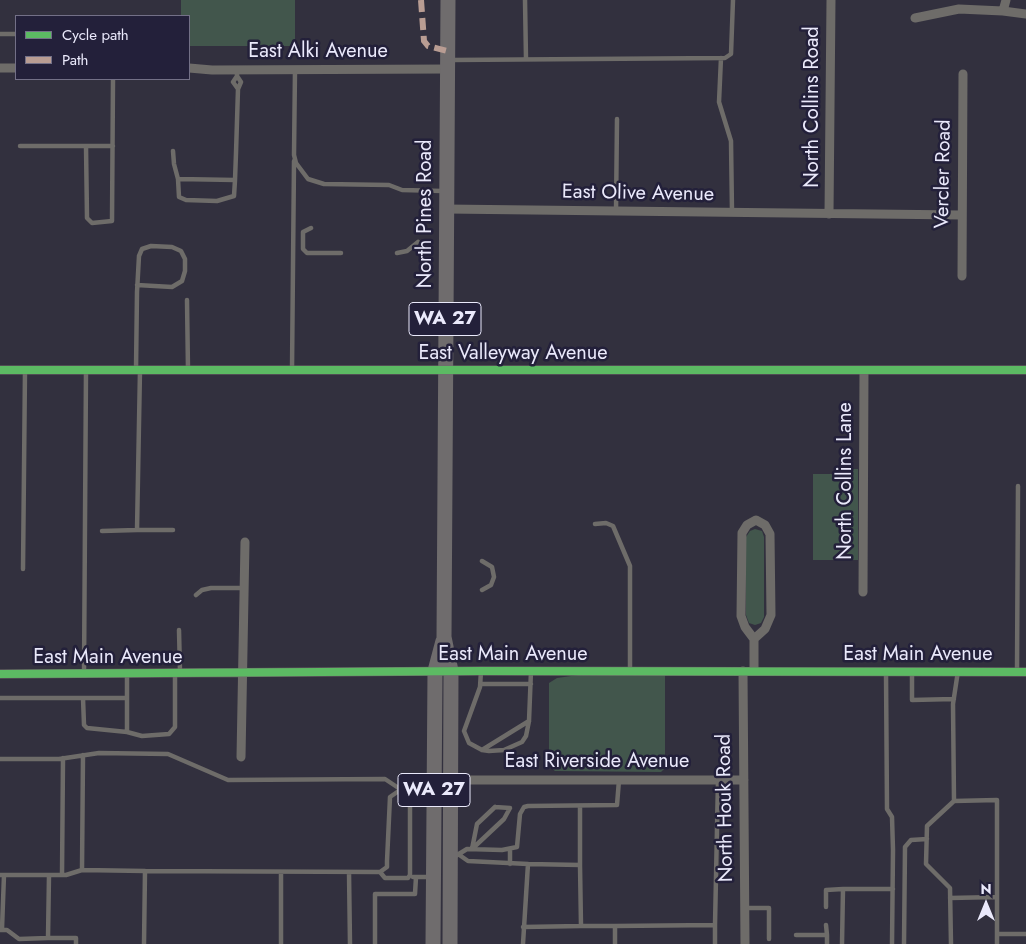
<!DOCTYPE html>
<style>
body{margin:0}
#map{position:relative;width:1026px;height:944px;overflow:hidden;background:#32303e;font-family:Jost,sans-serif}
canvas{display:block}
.legend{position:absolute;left:15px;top:15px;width:175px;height:65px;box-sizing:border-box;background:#23203a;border:1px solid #737087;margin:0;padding:6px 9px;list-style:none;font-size:15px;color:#eae9fb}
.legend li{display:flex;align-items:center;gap:10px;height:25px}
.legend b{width:25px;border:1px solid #737087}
.north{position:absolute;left:961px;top:879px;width:50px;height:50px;-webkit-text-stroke:4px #23203a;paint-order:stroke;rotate:0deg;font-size:14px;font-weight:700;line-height:20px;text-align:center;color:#eae9fb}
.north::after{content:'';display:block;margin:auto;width:18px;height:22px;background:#eae9fb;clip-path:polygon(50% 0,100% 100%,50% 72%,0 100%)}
</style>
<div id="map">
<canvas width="1026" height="944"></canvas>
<ul class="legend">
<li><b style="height:6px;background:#5cba63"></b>Cycle path</li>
<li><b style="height:6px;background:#b99d93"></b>Path</li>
</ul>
<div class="north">N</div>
</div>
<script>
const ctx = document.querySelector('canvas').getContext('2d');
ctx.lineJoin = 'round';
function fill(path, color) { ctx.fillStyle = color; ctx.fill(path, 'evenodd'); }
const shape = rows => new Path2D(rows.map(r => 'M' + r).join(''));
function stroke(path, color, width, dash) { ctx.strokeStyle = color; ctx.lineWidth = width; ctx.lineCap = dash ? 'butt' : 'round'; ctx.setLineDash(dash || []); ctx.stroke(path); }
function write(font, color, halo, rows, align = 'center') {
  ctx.font = font + ' Jost,sans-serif'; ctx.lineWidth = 5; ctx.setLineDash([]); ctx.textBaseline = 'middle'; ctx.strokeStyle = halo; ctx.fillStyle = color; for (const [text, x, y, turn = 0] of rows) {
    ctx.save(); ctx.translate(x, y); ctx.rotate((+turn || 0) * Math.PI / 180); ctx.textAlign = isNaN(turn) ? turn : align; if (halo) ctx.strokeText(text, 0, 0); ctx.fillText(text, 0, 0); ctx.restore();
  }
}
fill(shape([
 [181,0,295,0,295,46,189,46,189,16,181,16],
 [841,469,858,469,858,560,813,560,813,474,841,474],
 [755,529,762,531,764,537,764,617,761,623,755,625,749,623,746,615,746,537,750,531],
 [665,673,665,768,661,772,555,771,549,766,549,683,557,678,578,675]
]), '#42564c');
stroke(shape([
 [525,0,526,59],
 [0,34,16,34],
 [721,58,719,102,731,141,732,212],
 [451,60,725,58,731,54,733,0],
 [295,70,294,155,296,163,308,179,324,184,389,185,402,190,443,191],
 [237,76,241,82,238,89,233,82,237,76,237,70],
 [20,146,86,146,87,218,92,223,112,221,113,79],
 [86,146,113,146],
 [173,151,174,164,178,179],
 [235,180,178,179,179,197,186,200,217,201,234,196,235,180,236,153,238,89],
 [616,211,617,119],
 [311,228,303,232,303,249,307,253,341,253],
 [397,253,407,251,418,242],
 [187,300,188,370],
 [136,370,137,292,139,256,142,249,151,246,172,247,181,251,185,259,185,271,182,281,172,287,137,285],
 [140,370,137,530,173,530],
 [292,370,294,161],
 [595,524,606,523,613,526,630,566,630,671],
 [102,531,137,530],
 [482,561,492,567,494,577,491,585,482,590],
 [23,569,25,370],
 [196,595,202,590,211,588,244,588],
 [179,630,180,672],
 [481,671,480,687,464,731,469,743,482,750,489,751,504,750,522,742,526,736,529,721,531,671],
 [912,671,912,700,954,699],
 [958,671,953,704,954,801,997,800,997,944],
 [886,672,887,809,892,817,893,850,892,944],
 [1017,672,1018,486],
 [84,673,86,370],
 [481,684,531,684],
 [0,698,127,698,127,673],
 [83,698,84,725,87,728,127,732,127,698],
 [127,732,142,736,169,734,175,727,175,673],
 [482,750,529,721],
 [0,759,59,759,99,753,168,754,228,780,385,779,400,789],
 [580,806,580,865],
 [495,807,510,808,504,819,472,849,477,824,495,807],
 [510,849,510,864],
 [458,854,468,861,528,864,523,944],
 [454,857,467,849,502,850,517,847,520,814,524,807,528,806,617,805,619,780],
 [82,870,83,755],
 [349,872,350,944],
 [380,872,385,878,408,878,410,875,410,786],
 [0,875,66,875,82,870,145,871],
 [62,875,63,758],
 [413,877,430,877],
 [950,898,997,897],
 [826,907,826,890,843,889],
 [744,908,769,908,769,939],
 [826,925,827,935],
 [581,926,615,926],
 [523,927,581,926,580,865,528,864],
 [2,929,4,875],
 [0,930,7,930,19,939,48,938,49,875],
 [997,934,1026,934],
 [796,935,827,935,827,944],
 [48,938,76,938,76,944],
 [144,944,145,871,380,872,387,867,387,861,390,797,403,788,432,780],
 [281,944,281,872],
 [375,944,375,894,415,894,416,877],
 [615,944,615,926,715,925,718,780],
 [715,944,715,925],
 [842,944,843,889,893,889],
 [904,944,905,847,911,840,927,839],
 [951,944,950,888,926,864,927,826,954,801]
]), '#6e6c69', 4.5);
stroke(shape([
 [1003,11,1006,0],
 [915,18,959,9,1003,11,1026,14],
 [0,68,16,68],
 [189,68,212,70,447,69],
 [446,209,961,215],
 [829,214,831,0],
 [962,276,963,74],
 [0,370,1026,370],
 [863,592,864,370],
 [743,671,745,944],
 [754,671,754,639,745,627,741,616,742,533,747,525,756,520,765,525,770,534,771,615,765,629,754,639],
 [0,674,481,671,1026,672],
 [241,757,245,542],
 [450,780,744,780]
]), '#6e6c69', 9);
stroke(shape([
 [448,0,444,637,451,671,450,944],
 [433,944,435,671,443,641]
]), '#6f6c6d', 15);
stroke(shape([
 [421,0,424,41,428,46,447,51]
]), '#b99d93', 6, [12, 6]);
stroke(shape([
 [0,370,1026,370],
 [0,674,481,671,1026,672]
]), '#5cba63', 8);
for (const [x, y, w] of [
 [445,319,72],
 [434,790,72]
]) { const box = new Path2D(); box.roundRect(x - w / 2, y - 16.5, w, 33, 4); ctx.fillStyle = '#23203a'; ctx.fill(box); stroke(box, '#eae9fb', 1); }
write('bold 19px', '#eae9fb', null, [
 ["WA 27",445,319],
 ["WA 27",434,790]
]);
write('20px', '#eae9fb', '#23203a', [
 ["East Alki Avenue",318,52],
 ["North Collins Road",813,107,-90],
 ["Vercler Road",944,174,-89],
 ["East Olive Avenue",638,194,1],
 ["North Pines Road",426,214,-90],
 ["East Valleyway Avenue",513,354],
 ["North Collins Lane",846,481,-90],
 ["East Main Avenue",513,655],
 ["East Main Avenue",918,655],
 ["East Main Avenue",108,658],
 ["East Riverside Avenue",597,762],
 ["North Houk Road",726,808,-91]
]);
</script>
